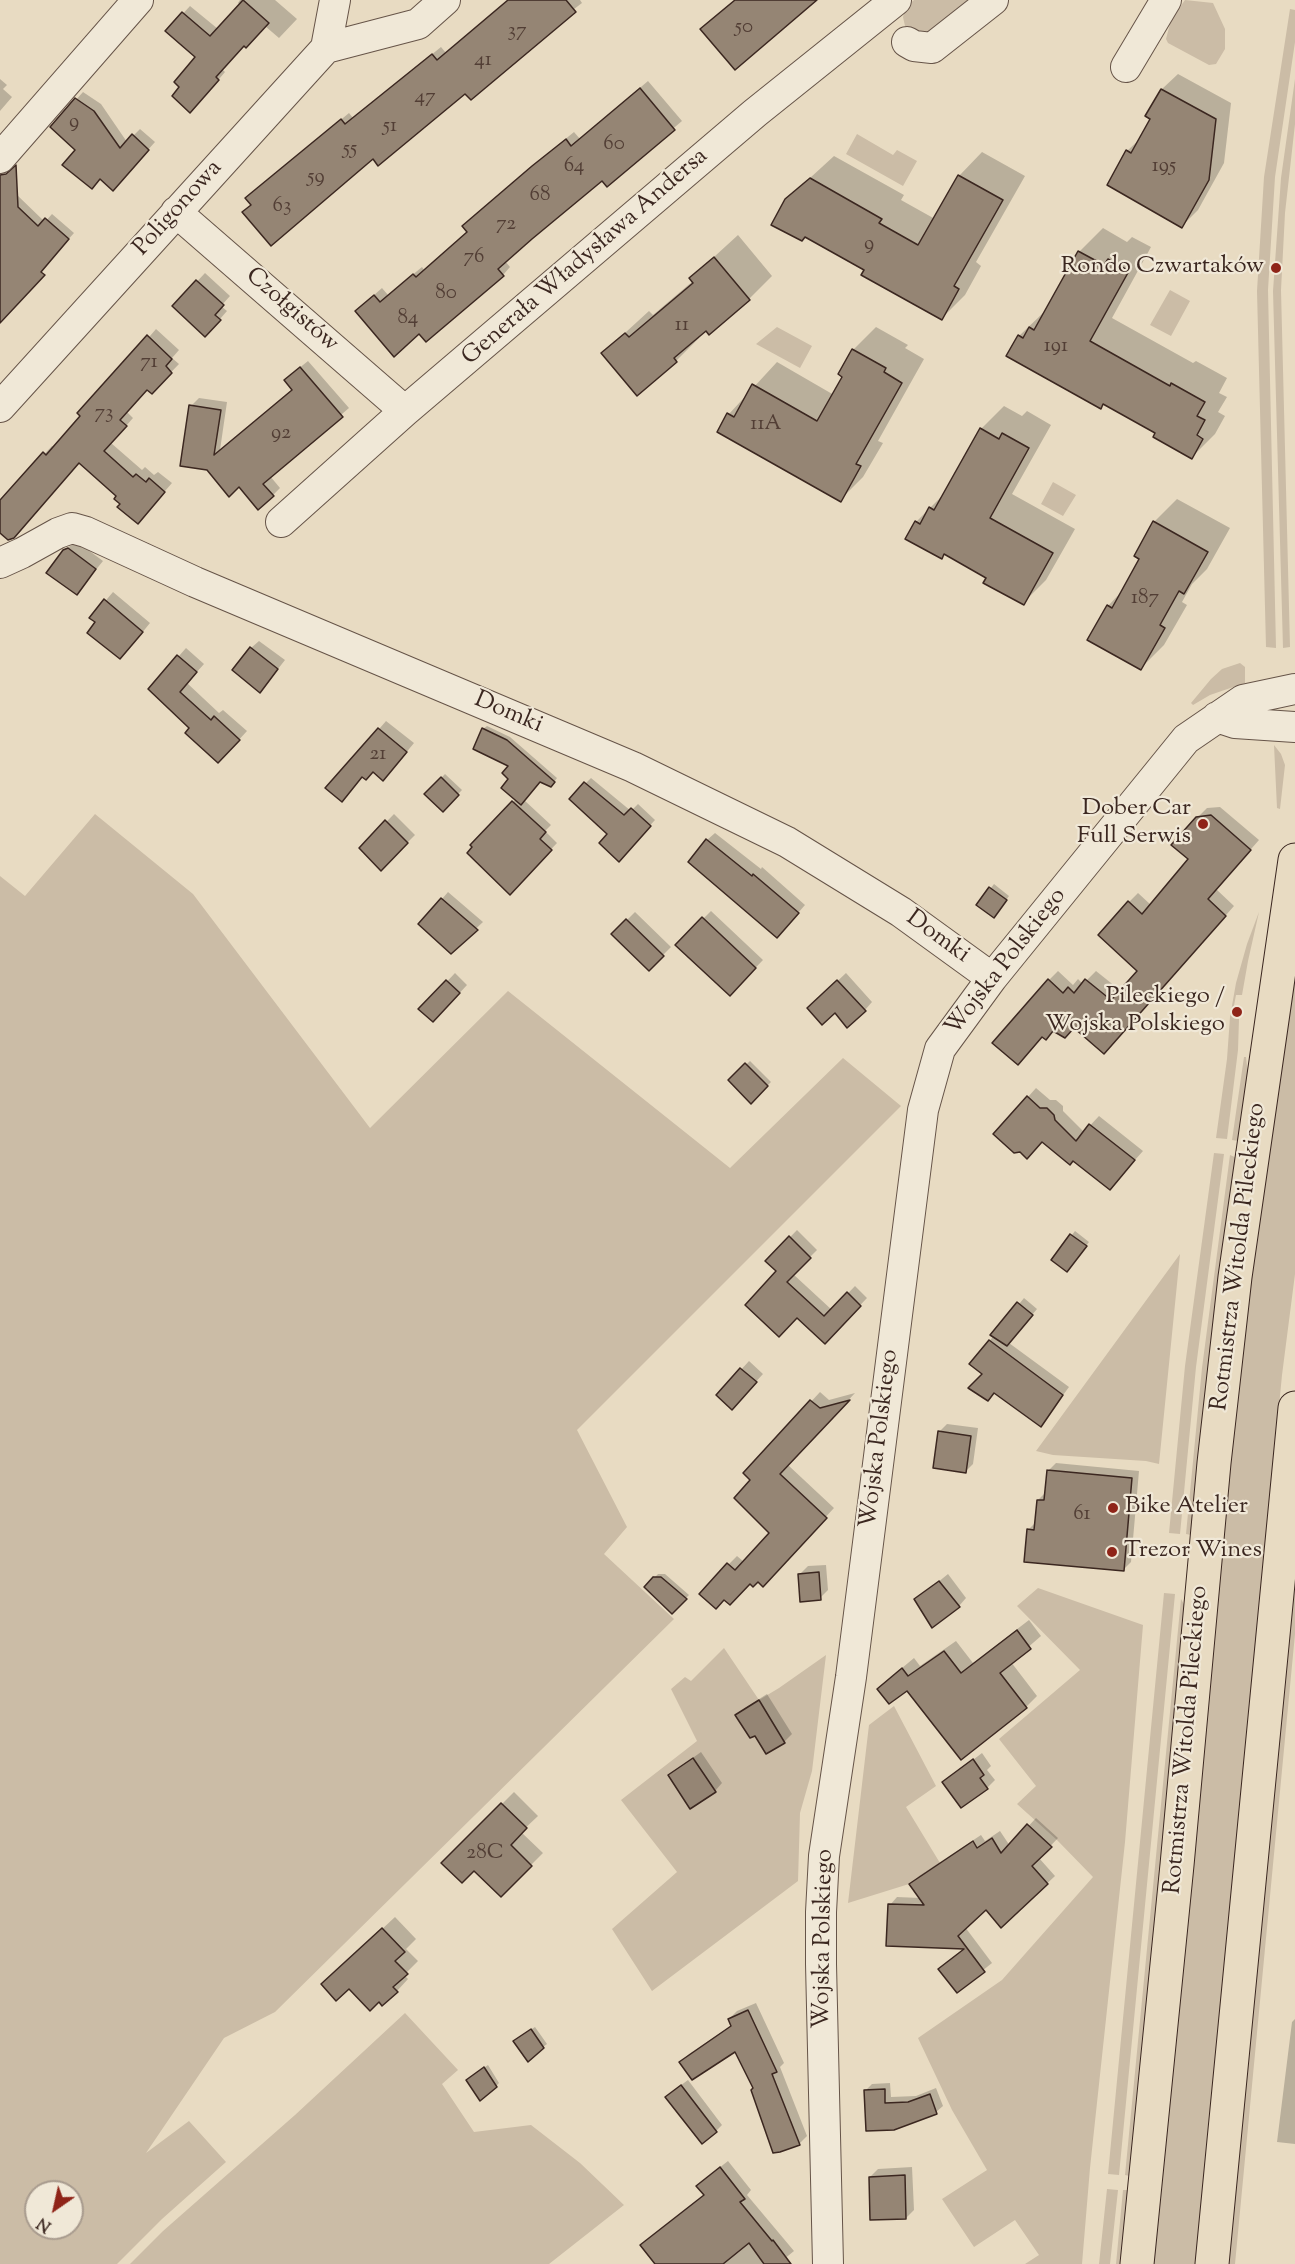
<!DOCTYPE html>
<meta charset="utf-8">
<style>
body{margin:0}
#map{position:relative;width:1295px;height:2264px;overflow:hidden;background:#e8dbc2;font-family:"Sorts Mill Goudy",serif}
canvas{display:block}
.north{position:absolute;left:24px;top:2180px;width:60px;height:60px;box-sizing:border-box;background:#f0e8d7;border:2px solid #a89b8e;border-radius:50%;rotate:214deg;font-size:16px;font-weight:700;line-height:24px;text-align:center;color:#3b2720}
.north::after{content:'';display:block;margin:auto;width:21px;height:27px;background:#8f2418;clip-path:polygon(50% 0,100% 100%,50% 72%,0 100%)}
</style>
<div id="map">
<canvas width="1295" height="2264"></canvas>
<div class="north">N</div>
</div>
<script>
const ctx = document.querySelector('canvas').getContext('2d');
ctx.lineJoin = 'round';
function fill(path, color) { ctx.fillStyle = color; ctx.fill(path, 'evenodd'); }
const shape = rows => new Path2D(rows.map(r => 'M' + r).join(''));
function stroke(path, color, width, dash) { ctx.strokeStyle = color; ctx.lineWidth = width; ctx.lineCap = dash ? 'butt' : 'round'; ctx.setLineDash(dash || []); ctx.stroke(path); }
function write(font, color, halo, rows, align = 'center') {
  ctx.font = font + ' "Sorts Mill Goudy",serif'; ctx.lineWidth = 4.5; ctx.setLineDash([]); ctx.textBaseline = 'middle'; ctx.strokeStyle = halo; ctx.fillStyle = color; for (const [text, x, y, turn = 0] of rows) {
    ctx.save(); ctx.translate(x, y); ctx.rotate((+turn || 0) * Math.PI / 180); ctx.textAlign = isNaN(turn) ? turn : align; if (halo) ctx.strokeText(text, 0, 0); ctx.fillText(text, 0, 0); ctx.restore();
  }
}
fill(shape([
 [914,0,976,0,937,33,913,33,905,26,903,17,906,7],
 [1185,0,1213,3,1225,29,1225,49,1216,64,1209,65,1168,43,1166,39,1171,20],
 [1290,9,1295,10,1295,42,1275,177,1268,290,1276,648,1266,647,1257,291,1264,177],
 [1295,79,1295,124,1285,213,1281,290,1290,647,1283,648,1273,291,1281,178],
 [857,134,893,155,897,150,917,161,903,186,846,154],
 [1170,290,1190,301,1171,336,1150,325],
 [777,327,812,346,800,368,756,344],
 [1053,482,1076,495,1063,516,1041,504],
 [1240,663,1245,667,1245,683,1210,695,1193,705,1191,703,1211,679,1222,669],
 [1274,745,1281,754,1285,765,1280,809,1277,808],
 [95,814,193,894,370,1128,508,991,730,1168,843,1058,901,1106,577,1430,627,1527,604,1554,674,1619,275,2012,224,2038,146,2153,189,2121,226,2162,162,2219,117,2264,0,2264,0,876,25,896],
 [36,2192,72,2192,72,2228,36,2228],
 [1259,912,1248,961,1242,995,1236,995,1232,1016,1239,1019,1238,1050,1227,1139,1216,1138,1227,1059,1230,1017,1236,983,1247,944],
 [1295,966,1295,1274,1282,1375,1197,2264,1153,2264,1239,1371,1249,1280],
 [1244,1057,1246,1057,1248,1075,1240,1139,1238,1141,1232,1140],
 [1214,1153,1224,1154,1196,1367,1180,1534,1169,1533,1185,1366],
 [1230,1155,1237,1158,1191,1535,1186,1534,1202,1368],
 [1180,1254,1159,1464,1146,1461,1053,1455,1036,1451],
 [1295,1559,1295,1634,1272,1875,1235,2264,1228,2264],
 [1038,1588,1143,1625,1125,1842,1090,2168,1082,2264,1025,2264,1039,2255,1015,2220,974,2247,942,2199,987,2170,952,2110,918,2038,1002,1980,1093,1877,1057,1840,1017,1804,1036,1786,999,1739,1080,1670,1017,1606],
 [1164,1593,1175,1594,1119,2175,1108,2174],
 [1181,1599,1186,1608,1130,2176,1125,2175],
 [724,1648,759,1700,779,1688,826,1655,812,1771,800,1813,798,1881,652,1991,612,1929,677,1872,621,1800,697,1741,671,1689,685,1677,691,1681],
 [894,1706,936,1786,906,1807,940,1863,909,1884,848,1903,869,1725],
 [405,2013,458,2070,442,2084,474,2132,531,2125,580,2163,624,2205,549,2264,130,2264,163,2231,295,2115],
 [1107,2189,1118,2190,1110,2264,1099,2264],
 [1123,2190,1129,2190,1123,2264,1116,2264]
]), '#cbbca6');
fill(shape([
 [240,0,275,0,297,19,279,38,265,26,244,44,222,69,225,72,198,104,198,57,167,31,190,6,218,29,240,5,238,3],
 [511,0,580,0,582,3,466,91,373,157,255,191,349,113,353,118,441,47,446,53],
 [1178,74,1231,103,1224,163,1198,210,1182,226,1127,151,1142,137,1152,118,1147,116,1162,89],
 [0,79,7,85,3,89,12,97,0,111],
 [648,81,682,121,607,185,602,179,505,261,510,267,503,275,419,332,365,303,382,288,388,295,422,267,424,270,468,232,542,158,574,132,580,139],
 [83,92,101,104,127,142,140,129,155,142,119,182,100,178,77,150,52,127],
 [982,152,1025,176,976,262,981,266,965,295,942,318,866,269,786,200,834,156,904,195,901,200,935,219,959,176],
 [16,194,45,222,52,214,74,233,50,260,0,224,0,212],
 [1103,228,1127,242,1132,237,1151,247,1112,318,1193,363,1196,361,1227,378,1219,393,1227,397,1218,412,1225,416,1215,434,1192,457,1157,432,1104,403,1100,407,1008,356,1019,336,1043,313,1046,312,1080,251],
 [738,235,772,276,749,299,709,332,706,329,698,336,699,338,676,361,603,353,649,311,653,315,693,281,691,278],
 [205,273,230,296,221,306,227,311,213,327,174,306],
 [876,327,908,345,905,348,924,359,878,441,883,443,863,477,840,500,729,414,777,362,834,395,844,376,853,350],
 [156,329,179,350,172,358,179,364,152,392,148,389,127,412,133,418,111,443,142,470,145,467,154,475,158,472,172,483,145,514,122,503,119,496,80,462,0,532,0,501,52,446,54,448],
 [308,361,349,408,270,476,280,488,273,495,240,485,229,495,191,406,199,398,227,402,220,450,293,389,293,373],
 [1004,406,1022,416,1027,411,1051,425,1012,494,1075,529,1046,580,1023,603,988,577,945,553,941,557,916,522,945,493,981,429],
 [1177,499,1230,528,1207,569,1192,584,1182,602,1187,605,1164,645,1141,668,1108,606,1123,590,1141,558,1154,522],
 [76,541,103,561,77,593,64,551],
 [113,592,150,623,128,650,91,618],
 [259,641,285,660,267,683,251,648],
 [186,648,204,664,187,683,219,713,223,710,247,731,226,754,191,728,150,689],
 [386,721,414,743,391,771,373,771,363,776,349,793,362,749],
 [487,726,510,737,557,778,554,782,540,780,524,800,551,825,545,831,557,843,510,893,472,845,516,799,510,779,510,766,483,729],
 [445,774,462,790,443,810,426,794],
 [591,778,631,811,638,804,655,820,619,859,610,834,571,798],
 [1220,807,1259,840,1216,889,1234,906,1113,1043,1075,1027,1054,1030,1046,1038,1049,980,1058,971,1073,985,1078,979,1083,984,1096,971,1121,991,1140,971,1129,902,1138,893,1151,905,1190,859,1197,818,1207,808],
 [394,814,415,835,381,869,361,848],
 [715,833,761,869,762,867,805,905,784,929,707,840],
 [994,884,1009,896,997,913,978,905],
 [448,892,483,922,451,952,442,899],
 [711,911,763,960,730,994,677,945],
 [635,912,671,947,649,969,613,934],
 [455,973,467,985,441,1013,421,1009],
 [846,973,872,1002,865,1010,809,1008],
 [750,1061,771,1082,751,1102,730,1080],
 [1036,1088,1050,1100,1056,1100,1063,1106,1063,1111,1084,1132,1099,1116,1143,1151,1110,1188,1028,1097],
 [797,1230,817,1250,793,1274,832,1310,855,1286,867,1298,825,1342,797,1316,778,1271,767,1261],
 [1075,1231,1089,1242,1070,1267,1053,1260],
 [1024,1298,1037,1309,1009,1343,1069,1387,1041,1425,971,1364],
 [749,1361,763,1374,739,1400,718,1395],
 [820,1392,829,1400,855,1393,788,1465,834,1508,771,1576,750,1582,730,1603,728,1565,737,1556,744,1562,771,1533,753,1480,745,1473],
 [947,1424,978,1428,973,1464,965,1472,939,1432],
 [1056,1463,1139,1471,1131,1562,1123,1570,1028,1530,1036,1522,1038,1500,1046,1492,1048,1471],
 [826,1565,828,1590,820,1598,800,1574,808,1566],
 [658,1574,665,1574,689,1595,672,1612,646,1587],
 [948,1574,966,1598,959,1606,916,1600],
 [1029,1620,1041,1636,1011,1662,1037,1696,1026,1707,961,1757,907,1689,890,1678,914,1658,920,1666,956,1641,973,1663],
 [767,1694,792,1734,784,1742,755,1734,737,1715,745,1708],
 [701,1752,722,1783,715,1791,669,1775],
 [982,1753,991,1766,987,1770,995,1780,987,1788,944,1782],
 [514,1792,538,1816,521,1832,543,1853,501,1895,474,1869,443,1863],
 [1036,1818,1058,1838,1039,1858,1055,1876,1002,1926,986,1908,965,1927,992,1963,957,1991,940,1969,966,1947,890,1905,897,1897,920,1898,911,1884,919,1876,981,1835,985,1841,1000,1831,1010,1846],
 [395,1917,416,1939,406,1949,418,1961,404,1975,408,1979,397,1991,335,1973],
 [756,2003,784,2063,780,2067,807,2136,799,2144,755,2088,736,2049,681,2062,689,2054,732,2025,729,2019,737,2011],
 [1295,2019,1295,2144,1277,2142,1292,2022],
 [535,2027,547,2044,543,2047,518,2038],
 [488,2065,499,2083,496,2086,471,2077],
 [688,2080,722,2125,716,2131,673,2091],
 [890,2083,891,2097,916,2096,936,2088,943,2106,936,2112,894,2128,865,2091,872,2084],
 [728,2161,751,2190,747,2195,794,2251,778,2264,657,2264,642,2245,705,2194,705,2179],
 [912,2167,914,2210,906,2218,870,2177,878,2169]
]), '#0003');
const building = shape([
 [243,0,269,23,246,48,244,46,216,77,219,80,190,113,172,96,179,87,174,82,195,57,165,31,182,12,210,36,243,0],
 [508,0,566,0,576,12,471,100,465,94,378,166,373,159,271,246,242,212,251,205,245,198,341,119,345,124,432,54,437,60,508,0],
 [735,0,817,0,735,70,700,29,735,0],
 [640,88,675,130,607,187,602,181,532,239,498,269,504,276,426,342,419,334,394,357,355,311,374,295,380,302,413,274,416,277,467,232,462,226,532,166,566,139,571,146,640,88],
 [1161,89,1216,119,1209,180,1182,228,1107,185,1126,150,1131,153,1150,119,1145,116,1161,89],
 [75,98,94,111,120,148,132,134,149,150,113,191,100,179,92,189,62,165,75,150,50,127,75,98],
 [16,165,18,207,38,226,45,218,69,239,41,272,45,275,0,323,0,175,6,174,16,165],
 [958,175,1003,200,954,286,959,289,942,320,861,275,864,270,805,237,802,241,771,225,785,199,810,178,882,219,879,223,918,245,958,175],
 [1078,251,1104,265,1108,259,1129,271,1090,341,1170,386,1171,383,1205,402,1197,416,1205,420,1197,435,1203,439,1192,459,1153,437,1155,433,1103,404,1101,409,1006,356,1018,335,1023,338,1029,327,1034,330,1078,251],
 [714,257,750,300,709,335,706,331,674,358,677,362,637,396,601,353,625,333,629,337,693,283,689,278,714,257],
 [196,280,224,305,215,315,221,320,205,337,172,306,196,280],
 [147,335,172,359,166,366,172,373,152,394,147,390,120,420,127,426,104,451,133,477,136,474,146,482,149,478,165,492,138,524,117,507,120,504,114,499,116,496,79,463,14,538,8,540,0,533,0,500,43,452,46,455,80,416,77,413,147,335],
 [852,349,886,368,884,372,902,383,856,464,861,466,841,502,717,432,727,413,734,417,752,384,817,421,842,377,838,374,852,349],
 [300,367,343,417,263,484,274,496,258,510,239,487,229,497,207,470,180,466,189,405,221,410,214,455,292,390,284,380,300,367],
 [980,428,999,439,1002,433,1029,448,990,518,1053,553,1024,605,983,583,986,578,944,554,942,559,905,539,915,521,920,524,929,507,934,510,980,428],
 [1153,521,1208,552,1184,594,1179,591,1160,625,1165,628,1141,670,1087,640,1107,605,1112,608,1139,559,1134,556,1153,521],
 [68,548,96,569,77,595,46,573,63,550,68,548],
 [104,599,143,632,120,659,87,633,95,622,89,618,104,599],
 [250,647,278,669,260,693,232,670,250,647],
 [177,655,197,672,180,692,211,720,214,716,240,740,218,763,185,733,189,728,148,689,177,655],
 [378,728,407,752,383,781,373,772,366,780,362,777,342,802,325,788,378,728],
 [482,728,507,740,555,782,551,787,540,782,521,805,501,788,508,779,502,773,508,766,473,749,482,728],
 [441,777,459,795,443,812,424,794,441,777],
 [584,782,624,815,631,808,651,826,619,862,599,843,607,834,569,799,584,782],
 [512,801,546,832,540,839,552,850,510,895,467,853,472,847,470,845,512,801],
 [1211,815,1251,850,1208,899,1226,916,1104,1054,1074,1028,1065,1038,1053,1031,1046,1040,1042,1037,1018,1065,992,1043,1048,979,1063,993,1068,987,1074,993,1085,979,1111,1000,1137,971,1098,935,1128,901,1142,914,1188,859,1171,845,1196,817,1211,815],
 [385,820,408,843,381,871,359,848,385,820],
 [706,839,752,876,753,874,799,913,777,938,688,862,706,839],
 [989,887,1007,900,994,918,976,905,989,887],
 [441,898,478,930,451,954,418,924,441,898],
 [702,917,756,968,730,996,675,945,702,917],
 [626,919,664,956,649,971,611,934,626,919],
 [446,980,460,993,433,1022,418,1009,446,980],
 [837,980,866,1011,847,1028,835,1013,822,1025,807,1008,837,980],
 [745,1063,768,1086,751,1104,728,1080,745,1063],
 [1027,1096,1040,1108,1047,1108,1054,1115,1055,1120,1076,1141,1089,1124,1135,1160,1110,1190,1073,1161,1070,1165,1042,1142,1027,1159,1020,1152,1014,1153,993,1134,1027,1096],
 [1070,1234,1087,1246,1067,1272,1051,1260,1070,1234],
 [789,1236,811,1258,787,1282,824,1316,847,1292,861,1306,825,1344,797,1318,779,1337,745,1305,776,1271,765,1261,789,1236],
 [1017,1302,1033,1315,1007,1346,990,1335,1017,1302],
 [989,1340,1063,1395,1041,1427,994,1393,988,1401,968,1388,982,1374,969,1364,989,1340],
 [740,1368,757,1382,732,1410,716,1395,740,1368],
 [810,1400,820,1408,850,1400,780,1474,827,1518,763,1587,758,1582,753,1587,750,1584,730,1605,724,1600,716,1609,699,1594,727,1563,735,1570,769,1533,734,1498,750,1480,743,1473,810,1400],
 [938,1431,971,1436,966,1473,933,1468,938,1431],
 [1047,1470,1132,1478,1124,1571,1024,1562,1027,1529,1034,1530,1037,1500,1044,1500,1047,1470],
 [819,1572,821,1600,800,1602,798,1574,819,1572],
 [653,1577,661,1577,687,1599,672,1614,644,1587,653,1577],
 [939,1581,960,1607,932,1628,914,1599,939,1581],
 [1017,1630,1031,1649,1000,1673,1027,1708,961,1760,907,1691,889,1704,877,1689,902,1668,908,1676,944,1651,961,1673,1017,1630],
 [759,1700,785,1743,766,1754,755,1736,750,1738,735,1715,759,1700],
 [693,1758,716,1792,690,1809,668,1775,693,1758],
 [973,1759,984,1775,980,1778,988,1789,961,1808,942,1782,973,1759],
 [501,1803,527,1828,511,1845,532,1866,501,1897,474,1871,462,1883,441,1863,501,1803],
 [1027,1824,1052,1847,1032,1866,1048,1884,1001,1928,986,1910,958,1936,985,1972,957,1993,938,1969,964,1949,886,1946,888,1904,924,1905,909,1884,973,1841,977,1848,992,1838,1001,1853,1027,1824],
 [382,1928,405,1952,395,1961,408,1974,393,1987,398,1992,382,2006,379,2002,370,2011,349,1989,336,2001,321,1984,382,1928],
 [748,2010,777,2072,772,2074,800,2145,780,2152,773,2153,751,2090,753,2088,735,2052,692,2080,679,2062,731,2026,728,2019,748,2010],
 [531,2029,544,2048,528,2062,513,2041,531,2029],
 [484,2067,497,2087,480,2101,466,2080,484,2067],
 [681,2085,717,2132,702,2144,665,2097,681,2085],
 [885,2089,885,2103,908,2102,930,2094,937,2114,894,2130,866,2131,864,2090,885,2089],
 [720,2167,745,2199,740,2202,772,2241,773,2240,791,2264,764,2264,749,2243,723,2264,655,2264,640,2245,704,2195,696,2186,720,2167],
 [905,2175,906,2219,870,2220,869,2177,905,2175]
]);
fill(building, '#958574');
stroke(building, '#3b2720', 1.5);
const minor = shape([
 [907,42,914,46,932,48,993,0],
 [326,48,418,24,445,0],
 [1126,67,1166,0],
 [0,158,138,0],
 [176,212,405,411],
 [0,407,326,48,335,0],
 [281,522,405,411,755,113,896,0],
 [0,563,22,553,58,533,72,528,86,532,195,582,633,767,787,842,901,912,992,978],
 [1217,717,1235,723,1295,727],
 [828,2264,821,1964,821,1912,824,1856,851,1677,923,1110,940,1049,992,978,1186,739,1243,700,1295,689]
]);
const major = shape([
 [1137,2264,1177,1865,1214,1463,1235,1277,1295,860],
 [1212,2264,1295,1408]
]);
stroke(minor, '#665448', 32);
stroke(major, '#3b2720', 35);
stroke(minor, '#f0e8d7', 30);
stroke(major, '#e8dbc2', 33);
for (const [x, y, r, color] of [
 [1276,268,6,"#8f2418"],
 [1203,824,6,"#8f2418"],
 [1237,1012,6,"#8f2418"],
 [1113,1508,6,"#8f2418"],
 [1112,1552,6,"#8f2418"]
]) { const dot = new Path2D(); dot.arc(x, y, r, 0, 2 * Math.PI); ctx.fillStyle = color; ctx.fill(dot); stroke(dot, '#f0e8d7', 2); }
write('21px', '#523e35', null, [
 ["50",744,28],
 ["37",517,32],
 ["41",483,61],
 ["47",425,98],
 ["9",74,123],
 ["51",390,127],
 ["60",614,145],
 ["55",350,150],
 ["64",574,167],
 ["195",1164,167],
 ["59",316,178],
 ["68",540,196],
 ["63",282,207],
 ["72",506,225],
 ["9",869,245],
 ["76",474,258],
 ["80",446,294],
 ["84",408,319],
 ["11",682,326],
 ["191",1056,347],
 ["71",149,363],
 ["73",104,414],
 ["11A",766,425],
 ["92",281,434],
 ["187",1145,599],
 ["21",378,755],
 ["61",1082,1515],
 ["28C",485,1854]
]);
write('24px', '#3b2720', '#f0e8d7', [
 ["Poligonowa",179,209,-48],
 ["Generała Władysława Andersa",586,258,-41],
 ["Czołgistów",291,311,41],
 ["Domki",508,714,23],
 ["Domki",937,938,36],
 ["Wojska Polskiego",1007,963,-52],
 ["Rotmistrza Witolda Pileckiego",1240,1257,-83],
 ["Wojska Polskiego",881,1439,-83],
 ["Rotmistrza Witolda Pileckiego",1188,1740,-85],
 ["Wojska Polskiego",825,1939,-89]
]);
write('24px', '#3b2720', '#f0e8d7', [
 ["Rondo Czwartaków",1264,268],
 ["Dober Car",1191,810],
 ["Full Serwis",1191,838],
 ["Pileckiego /",1225,998],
 ["Wojska Polskiego",1225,1026],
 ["Bike Atelier",1125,1508,"left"],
 ["Trezor Wines",1124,1552,"left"]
], 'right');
</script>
